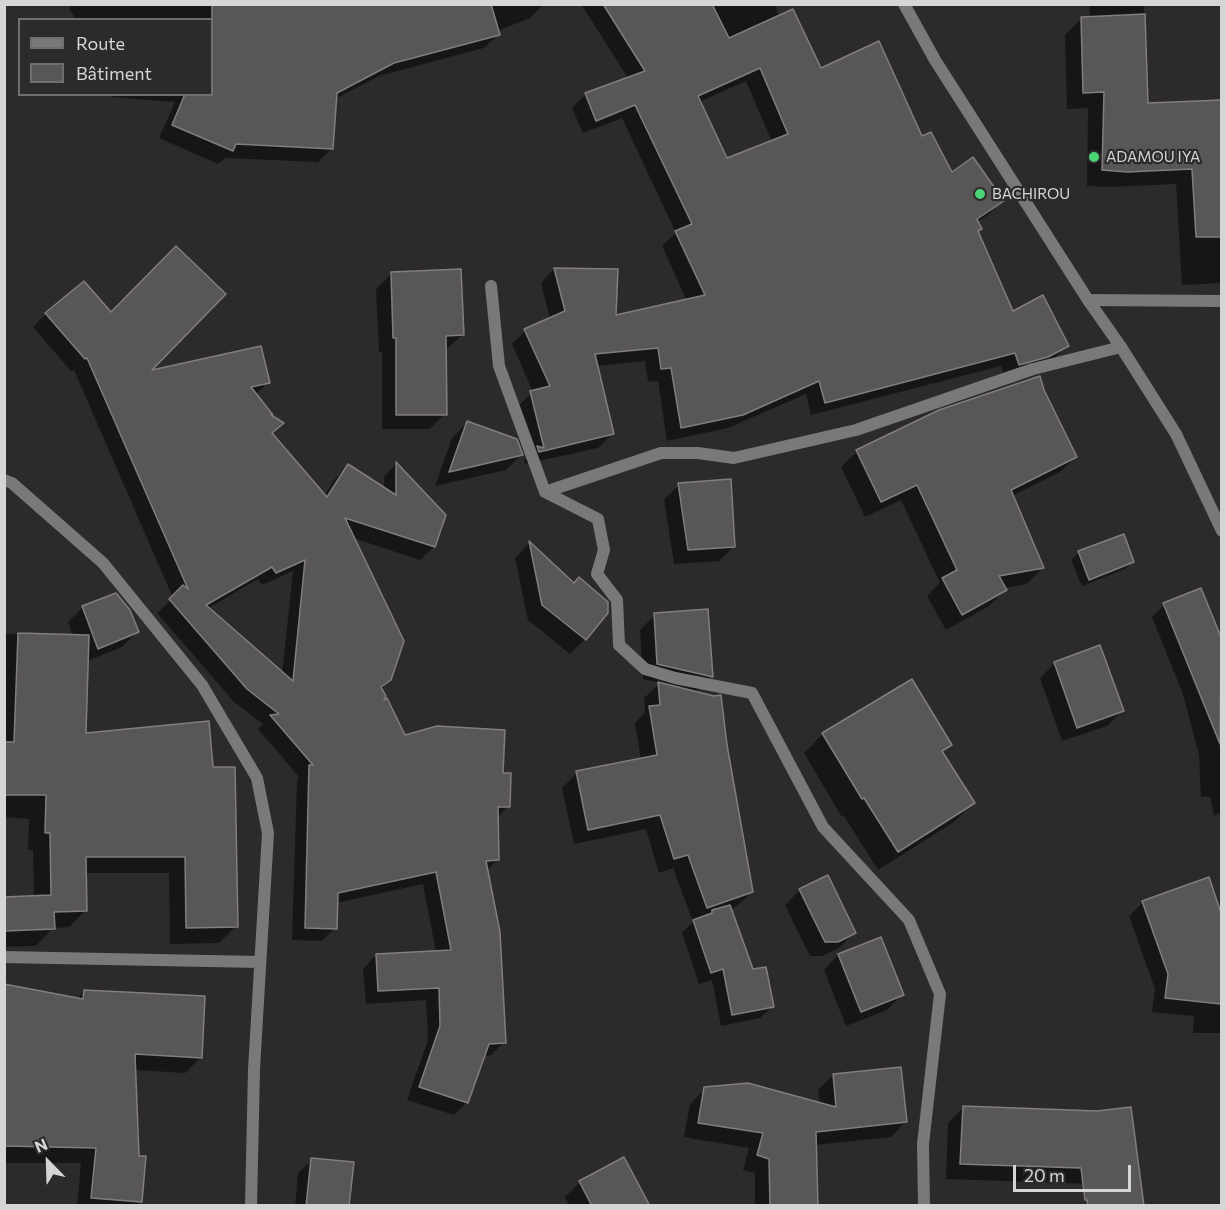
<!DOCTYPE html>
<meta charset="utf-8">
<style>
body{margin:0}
#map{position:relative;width:1226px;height:1210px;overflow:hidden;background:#2c2a2b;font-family:Commissioner,sans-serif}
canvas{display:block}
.frame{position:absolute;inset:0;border:6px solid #d6d4d5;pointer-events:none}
.legend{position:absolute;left:18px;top:18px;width:195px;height:78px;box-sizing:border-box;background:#2c2a2b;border:2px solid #706e6f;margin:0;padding:8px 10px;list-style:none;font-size:18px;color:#d6d4d5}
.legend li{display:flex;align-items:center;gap:12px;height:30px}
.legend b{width:30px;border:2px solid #706e6f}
.north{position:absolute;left:18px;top:1132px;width:60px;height:60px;-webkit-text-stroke:4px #2c2a2b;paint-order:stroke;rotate:337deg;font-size:16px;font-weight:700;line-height:24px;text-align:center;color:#d6d4d5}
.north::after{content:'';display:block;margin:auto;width:21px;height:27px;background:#d6d4d5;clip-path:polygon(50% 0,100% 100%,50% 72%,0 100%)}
.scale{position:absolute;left:1013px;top:1165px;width:118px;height:27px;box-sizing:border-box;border:3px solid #d6d4d5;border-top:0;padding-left:8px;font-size:18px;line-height:21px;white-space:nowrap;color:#d6d4d5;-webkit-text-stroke:4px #2c2a2b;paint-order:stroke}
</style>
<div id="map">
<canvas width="1226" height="1210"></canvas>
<div class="frame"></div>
<ul class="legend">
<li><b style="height:8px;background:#7a797a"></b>Route</li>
<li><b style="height:16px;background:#595656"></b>Bâtiment</li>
</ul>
<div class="north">N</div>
<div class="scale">20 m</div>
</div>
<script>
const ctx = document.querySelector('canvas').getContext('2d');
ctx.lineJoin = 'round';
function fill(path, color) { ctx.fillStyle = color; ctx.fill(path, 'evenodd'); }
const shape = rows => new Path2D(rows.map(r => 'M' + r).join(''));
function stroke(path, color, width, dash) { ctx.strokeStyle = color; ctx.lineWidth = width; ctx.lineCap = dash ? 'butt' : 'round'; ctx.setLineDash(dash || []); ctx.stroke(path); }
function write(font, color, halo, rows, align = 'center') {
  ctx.font = font + ' Commissioner,sans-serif'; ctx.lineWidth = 4.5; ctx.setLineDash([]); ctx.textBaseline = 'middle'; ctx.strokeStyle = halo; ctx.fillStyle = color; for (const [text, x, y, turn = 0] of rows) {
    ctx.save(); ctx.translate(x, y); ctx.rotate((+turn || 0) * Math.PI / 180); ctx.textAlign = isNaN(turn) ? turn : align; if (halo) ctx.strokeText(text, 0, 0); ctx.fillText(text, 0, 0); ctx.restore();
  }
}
fill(shape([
 [72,4,544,4,530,18,497,31,498,35,484,48,379,76,335,99,332,148,318,162,225,158,218,164,159,138,175,102,111,97,111,94,212,94,212,20,76,20,69,8],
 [581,4,775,4,779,17,820,70,921,138,952,174,1002,201,988,215,977,222,977,232,1012,313,1067,345,1054,359,1005,378,1001,366,811,415,806,394,728,428,667,441,658,381,648,382,645,361,596,366,612,434,598,448,525,464,524,461,529,455,518,406,533,392,512,344,525,331,550,319,541,283,554,269,616,270,615,316,687,301,662,246,676,233,622,118,583,133,572,108,586,94,628,78],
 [746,81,772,142,726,160,699,102],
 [1089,4,1144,4,1147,104,1222,101,1222,283,1182,285,1176,184,1110,187,1087,186,1088,108,1067,109,1065,35,1082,18,1090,18],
 [391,274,462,335,445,350,445,414,430,429,382,429,382,352,379,352,376,289],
 [46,314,147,372,268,382,255,395,271,415,270,416,282,424,271,434,324,496,335,479,348,466,384,489,384,477,396,464,444,516,434,547,420,560,353,538,390,680,381,689,381,706,404,736,502,774,508,806,497,818,497,860,486,871,504,1042,491,1055,483,1056,467,1102,454,1115,407,1100,428,1040,426,1000,366,1004,363,969,376,955,436,952,423,884,336,903,335,928,322,941,292,940,297,780,299,777,258,729,263,724,234,702,157,613,173,598,74,370,71,371,33,327],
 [293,571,282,674,207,609,258,579,262,585],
 [1043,390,1076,457,1060,472,1012,496,1042,568,1027,584,1004,588,1005,590,989,606,946,630,927,596,940,583,901,500,865,517,841,467,857,452],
 [467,423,521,455,506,470,435,486,452,438],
 [679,485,734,546,719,561,674,564,664,499],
 [1123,536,1132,562,1125,569,1082,586,1071,560,1079,553],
 [529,543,574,585,585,639,570,654,528,620,515,558],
 [1200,590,1222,641,1222,813,1214,815,1210,797,1201,797,1199,755,1183,694,1152,617,1164,605],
 [83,607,137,632,122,647,87,661,85,735,212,769,236,926,219,943,170,944,169,873,85,873,86,910,69,927,53,928,36,946,4,947,4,898,34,897,33,850,28,850,29,819,4,817,4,634,73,636,68,622],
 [655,615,711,676,695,692,726,745,752,892,737,906,730,909,752,971,772,1007,760,1018,721,1026,712,980,699,984,682,933,693,922,673,868,659,873,646,829,574,844,562,788,577,773,641,760,635,723,645,712,644,698,660,683,643,679,640,630],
 [1055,663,1122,711,1107,726,1062,741,1040,678],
 [823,734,950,745,941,754,973,803,954,822,878,870,844,816,842,817,804,753],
 [1208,879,1222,918,1222,1033,1193,1033,1194,1016,1152,1012,1155,989,1129,916,1143,902],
 [800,890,854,933,839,948,822,956,810,956,785,905],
 [838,955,902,995,887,1010,846,1026,824,970],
 [4,987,77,999,84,991,201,1057,185,1073,134,1070,141,1201,136,1206,77,1206,81,1163,4,1163],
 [833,1075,905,1122,891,1137,815,1145,816,1206,755,1206,755,1173,743,1170,749,1148,684,1137,690,1104,705,1089,820,1104,818,1090],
 [963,1108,1097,1112,1123,1185,946,1179,948,1123],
 [312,1160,348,1206,295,1206,298,1173],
 [580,1182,648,1206,569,1206,565,1197]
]), '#0007');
const building = shape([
 [212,4,491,4,500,35,394,63,337,93,333,149,236,144,233,151,172,125,185,94,212,94,212,4],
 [603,4,712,4,729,38,793,9,821,68,879,41,922,136,931,132,952,172,973,157,1004,201,977,219,982,229,978,231,1013,311,1043,295,1069,346,1048,357,1019,365,1015,353,825,403,819,381,743,415,681,428,671,368,661,369,658,348,595,354,614,434,539,452,537,446,544,448,530,391,550,386,524,329,565,311,554,268,618,269,616,315,705,295,675,231,692,224,635,105,596,121,585,93,645,71,603,4],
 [760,68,788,134,727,158,698,96,760,68],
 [1145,14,1148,103,1221,100,1221,237,1196,237,1192,169,1127,172,1102,170,1104,92,1083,93,1081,17,1145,14],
 [176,246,226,294,152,370,261,346,270,383,251,387,273,415,271,415,284,423,272,433,327,497,348,464,396,495,396,462,446,515,435,547,345,518,404,641,391,680,381,687,386,696,384,700,387,698,405,735,437,726,505,730,503,773,511,773,510,807,498,807,499,860,486,861,500,932,506,1043,489,1044,468,1103,419,1087,440,1026,439,988,378,991,376,954,451,950,436,872,338,893,337,929,305,928,309,765,313,765,270,715,279,714,247,689,169,599,183,585,188,589,87,358,85,359,45,313,84,281,111,312,176,246],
 [305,560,293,681,206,605,272,567,276,573,305,560],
 [461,269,464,335,446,336,447,415,396,415,396,338,393,338,391,272,461,269],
 [1040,376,1044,390,1077,457,1011,490,1044,568,999,576,1007,590,962,615,942,578,957,570,917,485,881,502,856,450,939,410,1040,376],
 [467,421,517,439,523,455,449,472,467,421],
 [731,479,735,547,688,550,678,483,731,479],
 [1124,534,1134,562,1089,580,1078,551,1124,534],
 [529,541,574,583,579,577,608,602,608,613,586,640,542,605,529,541],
 [1201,588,1221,637,1220,744,1163,603,1201,588],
 [116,593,130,610,139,632,98,649,82,606,116,593],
 [708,609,713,677,657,664,654,613,708,609],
 [18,633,89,635,86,733,209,721,213,767,235,767,238,927,186,928,185,857,86,857,87,911,54,912,55,929,4,931,4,897,51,895,50,833,45,833,46,795,4,795,4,742,14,742,18,633],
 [1100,645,1124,711,1077,728,1054,662,1100,645],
 [912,679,952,745,942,751,975,803,898,852,864,798,862,799,822,733,912,679],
 [658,682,714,696,721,695,727,745,753,892,707,908,688,855,674,859,660,815,588,830,576,771,657,755,649,706,660,705,658,682],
 [828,875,856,933,838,942,825,942,799,889,828,875],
 [1209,877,1221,913,1221,1004,1165,998,1168,974,1142,901,1209,877],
 [730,905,753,969,766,967,774,1007,732,1015,723,969,711,973,693,920,712,913,712,910,730,905],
 [881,937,904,995,861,1012,838,954,881,937],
 [4,984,83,999,84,990,205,996,202,1058,135,1054,139,1156,146,1156,142,1202,91,1198,96,1148,4,1146,4,984],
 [901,1067,907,1122,816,1132,818,1206,770,1206,769,1159,757,1155,763,1133,698,1123,704,1087,748,1083,836,1107,833,1074,901,1067],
 [963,1106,1097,1111,1131,1107,1144,1206,1088,1206,1087,1200,1085,1200,1081,1168,960,1164,963,1106],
 [624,1157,650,1206,592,1206,579,1181,624,1157],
 [311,1158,354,1162,349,1206,306,1206,311,1158]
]);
fill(building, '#595656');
stroke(building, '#827e7e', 1.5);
stroke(shape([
 [491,286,499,366,545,492,598,519,604,550,597,574,617,600,619,645,645,669,675,678,752,693,823,827,909,920,940,994,923,1144,924,1206],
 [1088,300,1222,301],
 [4,480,12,483,103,563,202,685,257,778,268,833,254,1069,251,1206],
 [545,492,661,453,698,453,734,458,856,430,1033,369,1121,347],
 [4,957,260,962]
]), '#7a797a', 12);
stroke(shape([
 [904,4,935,60,1088,300,1121,347,1176,434,1222,531]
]), '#7a797a', 12);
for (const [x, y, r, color] of [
 [1094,157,6,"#4ad677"],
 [980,194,6,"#4ad677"]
]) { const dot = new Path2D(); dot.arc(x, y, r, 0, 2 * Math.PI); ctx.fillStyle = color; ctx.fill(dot); stroke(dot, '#2c2a2b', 2); }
write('15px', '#d6d4d5', '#2c2a2b', [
 ["ADAMOU IYA",1106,157],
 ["BACHIROU",992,194]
], 'left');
</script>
